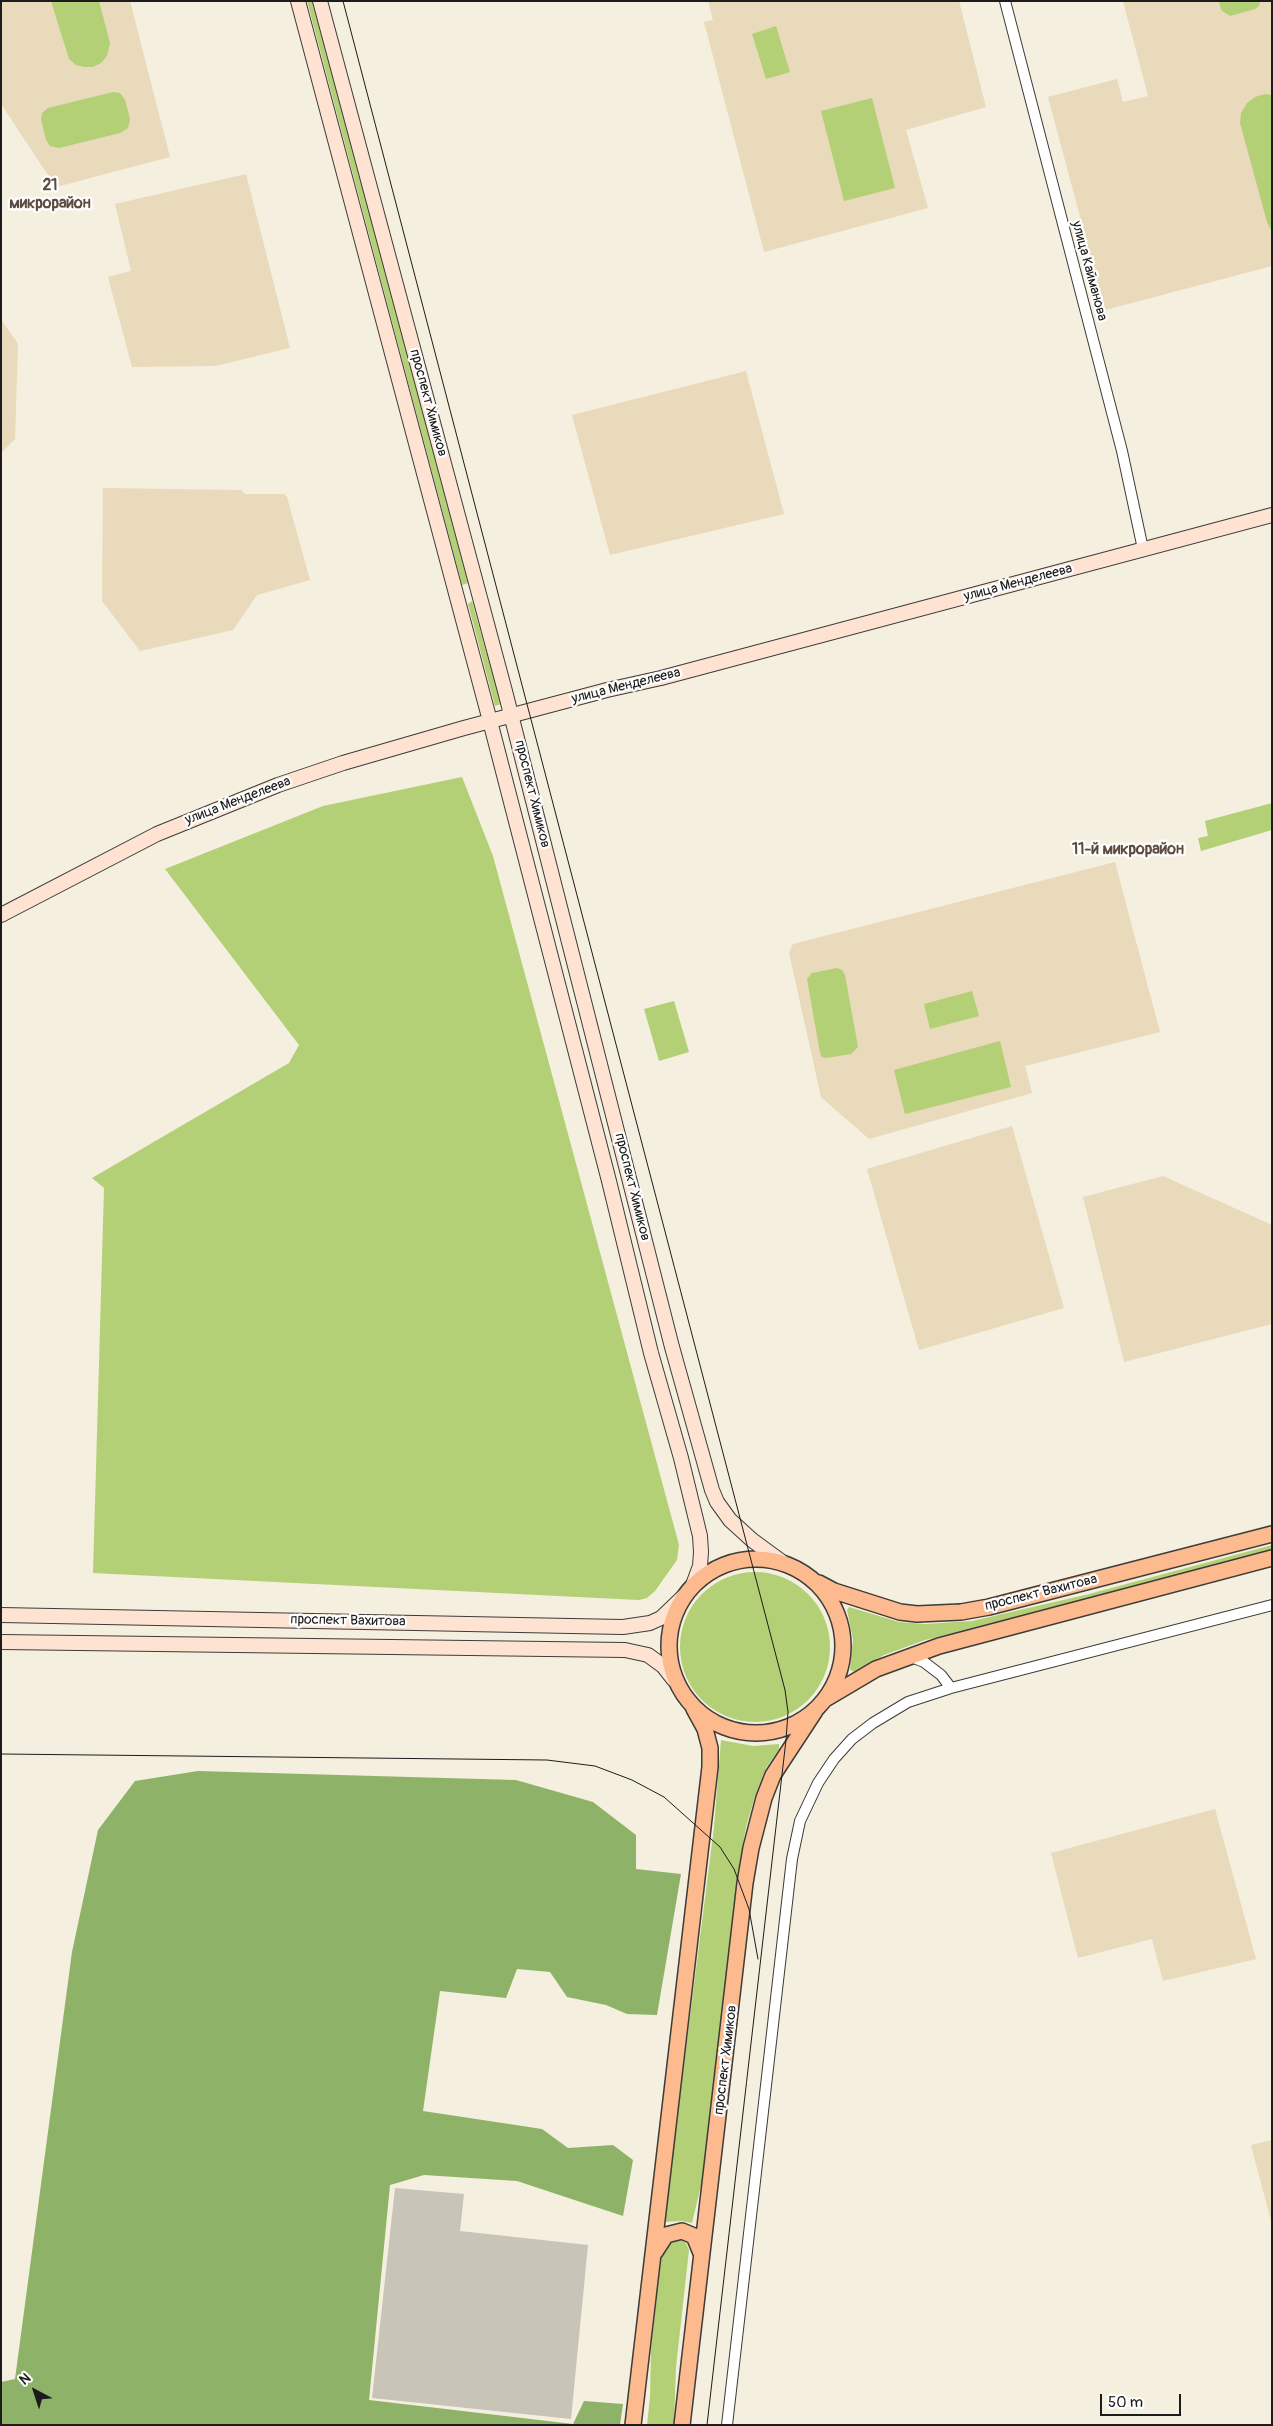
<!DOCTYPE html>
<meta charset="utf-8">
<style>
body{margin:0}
#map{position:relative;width:1273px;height:2426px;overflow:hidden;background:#f4efde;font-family:Pangolin,sans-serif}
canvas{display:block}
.frame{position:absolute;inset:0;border:2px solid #1c1c1c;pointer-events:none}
.north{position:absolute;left:10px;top:2366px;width:50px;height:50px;-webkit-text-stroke:4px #fff;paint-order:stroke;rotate:320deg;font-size:14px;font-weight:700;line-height:20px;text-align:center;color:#1c1c1c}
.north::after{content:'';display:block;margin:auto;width:18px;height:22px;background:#1c1c1c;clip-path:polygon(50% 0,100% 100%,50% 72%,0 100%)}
.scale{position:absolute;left:1100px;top:2394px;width:81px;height:22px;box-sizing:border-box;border:2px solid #1c1c1c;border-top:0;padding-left:6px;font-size:15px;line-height:18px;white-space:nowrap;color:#1c1c1c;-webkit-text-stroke:4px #fff;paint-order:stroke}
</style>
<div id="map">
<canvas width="1273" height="2426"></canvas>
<div class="frame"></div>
<div class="north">N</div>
<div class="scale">50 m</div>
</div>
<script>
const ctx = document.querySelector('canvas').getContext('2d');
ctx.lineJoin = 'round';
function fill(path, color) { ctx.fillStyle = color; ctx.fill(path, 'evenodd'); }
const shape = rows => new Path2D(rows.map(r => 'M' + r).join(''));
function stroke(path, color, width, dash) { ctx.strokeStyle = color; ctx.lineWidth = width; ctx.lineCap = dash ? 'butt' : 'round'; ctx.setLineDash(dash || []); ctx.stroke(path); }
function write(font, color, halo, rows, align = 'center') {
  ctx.font = font + ' Pangolin,sans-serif'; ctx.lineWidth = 4.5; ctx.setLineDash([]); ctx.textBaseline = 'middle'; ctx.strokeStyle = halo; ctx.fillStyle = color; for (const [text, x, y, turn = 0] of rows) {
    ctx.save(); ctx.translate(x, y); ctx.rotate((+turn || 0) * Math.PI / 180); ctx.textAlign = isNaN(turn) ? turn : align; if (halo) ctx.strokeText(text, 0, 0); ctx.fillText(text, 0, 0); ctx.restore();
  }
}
fill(shape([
 [1,1,130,1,170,157,56,187,1,104],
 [708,1,959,1,986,107,906,130,928,208,764,252,704,22,713,20],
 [1123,1,1272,1,1272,266,1105,310,1048,97,1117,79,1123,102,1148,96],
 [246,174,290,348,215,366,132,367,108,277,131,271,115,204],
 [1,319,18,344,15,439,1,453],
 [746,371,784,514,610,555,572,415],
 [103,488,241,490,245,494,284,494,287,497,310,580,257,595,233,630,140,651,102,601],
 [1115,862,1160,1032,1025,1066,1032,1093,869,1139,821,1097,789,953,793,944],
 [1012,1126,1064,1308,919,1350,867,1169],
 [1163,1176,1272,1225,1272,1324,1124,1362,1083,1197],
 [1215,1809,1256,1959,1163,1981,1152,1939,1078,1958,1051,1853],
 [1272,2140,1272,2225,1251,2145]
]), '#e8daba');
fill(shape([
 [395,2188,464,2194,460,2231,588,2245,571,2419,372,2398]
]), '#c9c4b8');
fill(shape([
 [51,1,99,1,110,43,107,56,101,63,93,67,84,67,76,65,69,59],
 [307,1,312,1,358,169,468,583,462,585],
 [1219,1,1260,1,1259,6,1255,9,1230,16,1221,10],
 [776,26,790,72,766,79,752,34],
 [113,92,120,93,125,100,130,119,128,128,120,133,59,148,50,146,46,140,41,119,42,113,48,108],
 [1265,94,1272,95,1272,232,1267,222,1240,123,1241,113,1247,103,1255,97],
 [872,98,895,188,844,201,821,111],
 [472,601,501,704,495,706,468,604],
 [462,777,493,856,679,1545,677,1560,655,1591,647,1598,639,1600,93,1573,104,1188,92,1178,289,1063,299,1045,165,869,323,806],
 [1272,803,1272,830,1201,851,1198,838,1208,836,1205,821],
 [837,968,842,970,845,975,858,1047,851,1054,826,1058,822,1057,820,1053,807,979,812,973],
 [972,991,979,1016,930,1029,924,1004],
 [674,1001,689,1052,659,1061,644,1009],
 [1000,1041,1011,1087,905,1114,894,1070],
 [1272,1545,1272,1552,1091,1600,925,1640,884,1655,855,1672,850,1670,853,1639,847,1610,849,1607,899,1622,925,1624,972,1621,1089,1594],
 '680 1647a75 75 0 1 1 150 0a75 75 0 1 1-150 0Z',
 [721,1740,753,1746,779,1744,779,1749,766,1768,755,1796,746,1827,740,1860,703,2177,692,2223,682,2221,664,2222,714,1827],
 [680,2238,686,2243,689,2250,676,2367,674,2425,647,2425,650,2397,651,2349,662,2250,665,2243]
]), '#b3d076');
fill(shape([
 [198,1771,516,1780,593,1802,636,1835,636,1869,681,1874,657,2015,627,2014,606,2005,567,1997,550,1972,517,1969,506,1998,440,1991,423,2111,542,2129,568,2148,613,2145,633,2160,623,2216,517,2181,424,2175,390,2185,369,2400,573,2424,584,2401,623,2404,620,2425,1,2425,1,2382,15,2379,72,1952,98,1830,135,1781]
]), '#8eb267');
const minor = shape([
 [1005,1,1122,451,1143,549],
 [909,1656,924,1662,941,1675,951,1688],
 [727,2425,792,1859,800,1821,818,1783,834,1759,852,1739,873,1723,908,1702,951,1688,1272,1605]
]);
const secondary = shape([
 [298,1,490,721,609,1181,651,1353,681,1458,700,1536,701,1552,700,1566,693,1585],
 [320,1,505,691,672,1347,712,1490,717,1502,730,1520,752,1540,782,1562],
 [1,915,157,834,278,785,343,763,464,728,607,690,661,678,1272,515],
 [1,1615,623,1627,650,1623,661,1618,684,1596],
 [1,1642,625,1650,648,1655,663,1666,674,1680]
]);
const primary = shape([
 '669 1646a87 87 0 1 1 174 0a87 87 0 1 1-174 0Z',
 [819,1583,834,1591,900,1612,917,1614,961,1612,989,1607,1272,1534],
 [827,1698,876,1669,939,1646,1272,1558],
 [655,2252,666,2235,682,2231,694,2236,701,2253],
 [633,2425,710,1767,710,1748,705,1729,694,1709],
 [682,2425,745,1883,751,1848,764,1798,773,1775,815,1711]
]);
stroke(minor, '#3c3c39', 12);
stroke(secondary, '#3c3c39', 16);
stroke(primary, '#3c3c39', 18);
stroke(minor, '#fff', 10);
stroke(secondary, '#fee3d2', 14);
stroke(primary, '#fcba8e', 15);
stroke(shape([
 [343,1,785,1690,788,1712,786,1740,707,2425],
 [1,1754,547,1760,595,1766,632,1780,664,1797,720,1847,734,1869,749,1909,758,1959]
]), '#1c1c1c', 1);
write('14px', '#1c1c1c', '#fff', [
 ["улица Кайманова",1089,271,75],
 ["проспект Химиков",428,403,75],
 ["улица Менделеева",1018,583,-15],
 ["улица Менделеева",626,686,-14],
 ["проспект Химиков",532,794,76],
 ["улица Менделеева",238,801,-21],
 ["проспект Химиков",632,1187,76],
 ["проспект Вахитова",1041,1593,-14],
 ["проспект Вахитова",348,1621,1],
 ["проспект Химиков",726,2060,-83]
]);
write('bold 16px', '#5d4b40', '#fff', [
 ["21",50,186],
 ["микрорайон",50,204],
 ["11-й микрорайон",1128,850]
]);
</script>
